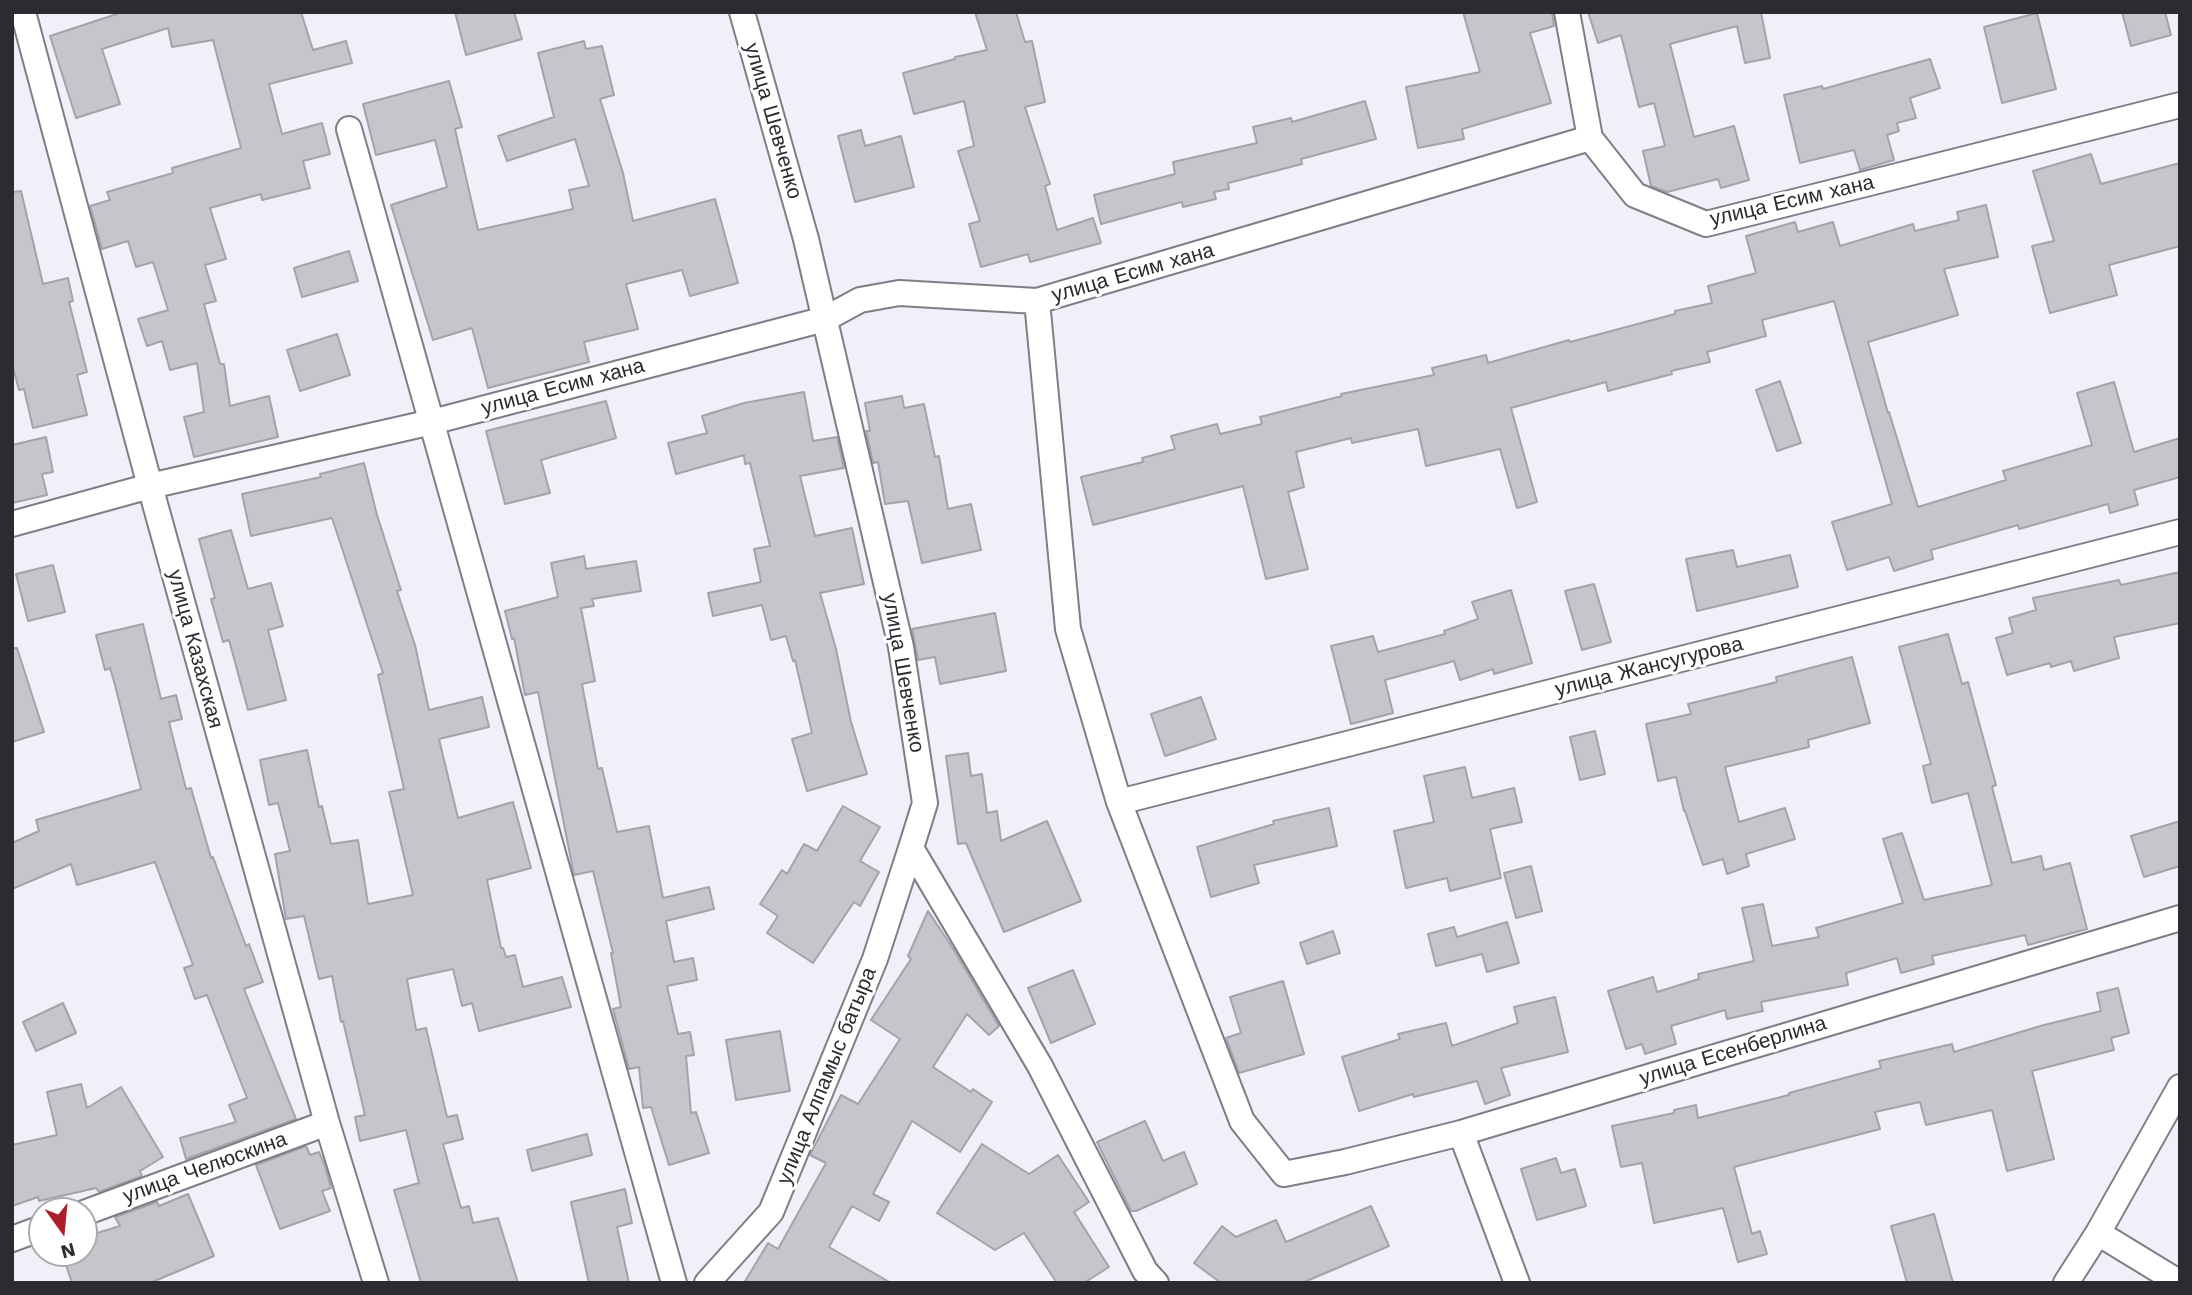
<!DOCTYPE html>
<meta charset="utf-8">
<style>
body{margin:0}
#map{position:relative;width:2192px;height:1295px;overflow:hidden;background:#f1f0f8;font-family:"Work Sans",sans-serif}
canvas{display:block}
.frame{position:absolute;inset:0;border:14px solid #2c2b2f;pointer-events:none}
.north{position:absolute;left:28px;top:1197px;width:70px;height:70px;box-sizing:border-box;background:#fff;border:2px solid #abaaac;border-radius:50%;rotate:165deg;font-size:19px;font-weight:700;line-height:28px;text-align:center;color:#2c2b2f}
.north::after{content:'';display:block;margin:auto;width:24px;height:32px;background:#af1c29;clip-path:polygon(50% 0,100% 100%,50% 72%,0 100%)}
</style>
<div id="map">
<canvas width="2192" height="1295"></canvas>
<div class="frame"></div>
<div class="north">N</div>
</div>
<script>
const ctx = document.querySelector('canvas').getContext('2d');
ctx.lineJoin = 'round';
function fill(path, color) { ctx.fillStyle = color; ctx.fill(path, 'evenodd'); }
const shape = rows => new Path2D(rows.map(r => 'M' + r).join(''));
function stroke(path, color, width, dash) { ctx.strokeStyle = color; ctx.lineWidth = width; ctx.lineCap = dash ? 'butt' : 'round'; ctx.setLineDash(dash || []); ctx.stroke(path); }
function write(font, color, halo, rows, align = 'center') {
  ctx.font = font + ' "Work Sans",sans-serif'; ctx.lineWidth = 6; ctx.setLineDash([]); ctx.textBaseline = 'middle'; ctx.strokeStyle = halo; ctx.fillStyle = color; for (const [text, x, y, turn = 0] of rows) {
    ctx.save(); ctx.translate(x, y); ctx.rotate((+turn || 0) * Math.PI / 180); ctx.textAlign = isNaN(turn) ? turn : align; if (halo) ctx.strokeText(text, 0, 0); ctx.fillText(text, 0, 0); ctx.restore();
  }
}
const building = shape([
 [123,12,301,12,313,50,346,41,352,63,269,84,282,134,322,123,330,154,303,161,310,188,262,200,261,194,210,208,226,259,205,265,216,301,204,304,220,364,224,364,230,406,269,396,278,437,194,457,184,417,204,412,197,363,170,370,162,341,147,346,138,319,168,310,153,262,136,267,128,241,102,249,90,206,110,200,107,192,173,173,172,168,241,148,213,40,172,47,168,28,102,49,120,104,76,118,50,36,123,12],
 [455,12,514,12,522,39,466,55,455,12],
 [975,12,1016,12,1025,42,1032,41,1045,102,1025,107,1050,184,1045,186,1057,230,1093,218,1101,243,1030,262,1028,254,981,267,969,224,980,221,958,151,974,146,964,101,914,114,903,73,955,59,955,57,987,50,975,12],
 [1463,12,1552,12,1554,26,1530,33,1551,103,1462,129,1464,139,1418,148,1406,87,1480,72,1463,12],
 [1588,12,1761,12,1770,58,1745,63,1737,26,1670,44,1694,137,1734,126,1749,180,1721,188,1718,179,1667,192,1651,186,1643,151,1665,146,1654,103,1639,107,1621,35,1598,43,1588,12],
 [2122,12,2165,12,2171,35,2131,46,2122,12],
 [2037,13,2056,89,2002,103,1984,27,2037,13],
 [584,41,586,49,602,46,614,95,600,99,623,173,633,221,715,199,738,283,690,296,682,270,626,284,638,329,584,342,589,362,488,388,472,328,433,340,391,205,447,187,435,140,376,155,363,104,449,81,462,127,455,129,478,230,573,209,569,190,589,186,575,139,507,161,498,136,554,117,538,53,584,41],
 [1930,59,1940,88,1910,98,1916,118,1897,123,1899,131,1887,135,1894,160,1860,170,1854,150,1800,163,1784,95,1822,86,1823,89,1930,59],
 [1365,101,1376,139,1301,159,1302,164,1228,183,1229,189,1214,192,1216,199,1183,207,1182,202,1101,224,1094,195,1175,174,1173,162,1257,143,1253,127,1291,118,1292,122,1365,101],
 [861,130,865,146,901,136,914,187,855,202,838,136,861,130],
 [2091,154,2101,184,2180,163,2180,246,2109,265,2117,295,2050,313,2032,246,2054,241,2033,171,2091,154],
 [21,191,43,284,68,278,73,301,69,302,87,372,77,375,87,415,33,428,24,389,19,390,12,364,12,192,21,191],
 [1986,205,1998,257,1944,269,1958,315,1868,342,1888,413,1889,412,1918,507,2006,480,2003,471,2092,445,2077,393,2114,382,2134,452,2180,438,2180,477,2134,490,2138,505,2110,513,2108,504,2019,529,2018,525,1931,550,1933,559,1894,571,1889,557,1847,570,1832,522,1892,504,1834,301,1762,320,1766,336,1707,352,1710,362,1671,371,1672,374,1608,391,1606,382,1511,408,1537,502,1517,508,1500,449,1426,466,1418,429,1352,443,1351,438,1296,452,1304,487,1288,492,1308,569,1266,579,1243,486,1093,525,1081,477,1143,462,1142,458,1175,449,1171,436,1217,424,1220,434,1262,424,1260,417,1342,396,1341,394,1434,375,1432,368,1486,355,1488,363,1569,340,1570,342,1675,314,1675,311,1712,303,1708,286,1756,273,1746,236,1795,222,1798,232,1833,222,1840,246,1913,224,1915,231,1959,220,1957,212,1986,205],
 [349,251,358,281,302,297,294,268,349,251],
 [337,334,350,375,300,391,287,350,337,334],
 [1780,381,1801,443,1777,451,1756,390,1780,381],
 [804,392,813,441,837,437,844,468,800,476,815,536,852,528,864,584,820,593,836,649,851,722,867,774,807,791,792,739,812,733,795,660,793,661,786,636,771,640,762,605,713,616,708,593,761,582,754,549,770,546,750,463,745,464,744,455,676,474,668,443,707,433,702,416,744,403,804,392],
 [902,396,904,408,924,404,935,457,939,456,948,509,971,504,981,550,922,563,908,501,885,504,878,462,873,463,866,431,870,431,865,403,902,396],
 [606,401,616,438,541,460,550,493,505,504,486,431,606,401],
 [46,437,53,472,42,474,47,495,12,503,12,445,46,437],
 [364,463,377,515,401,590,397,591,415,645,429,710,482,697,489,727,439,739,458,818,513,802,531,868,487,880,501,948,503,948,506,957,515,955,523,987,562,977,571,1007,479,1031,472,1003,462,1006,453,969,407,979,416,1030,426,1028,447,1117,457,1115,463,1139,443,1144,461,1208,469,1206,473,1223,498,1218,518,1283,421,1283,394,1190,419,1183,406,1130,360,1141,355,1117,365,1115,343,1021,341,1022,332,976,319,979,304,916,286,919,275,854,290,851,278,803,269,805,260,760,307,750,319,807,322,806,331,844,358,840,368,904,413,895,389,792,404,789,378,675,383,673,332,518,251,536,242,494,321,477,320,474,364,463],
 [231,530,248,589,271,583,283,626,268,630,286,700,248,710,229,640,223,642,211,599,215,598,199,539,231,530],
 [1733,550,1737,567,1790,555,1798,587,1697,611,1686,559,1733,550],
 [584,556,586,569,636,561,641,591,592,599,594,606,581,608,595,681,582,684,598,769,602,768,617,832,649,826,663,898,709,887,714,909,666,921,674,962,693,958,697,980,667,986,678,1034,690,1032,694,1055,686,1056,691,1113,696,1112,709,1153,669,1165,651,1107,643,1108,639,1067,629,1069,613,1009,621,1007,611,953,613,953,593,871,574,875,538,692,525,695,514,638,512,639,505,611,558,597,551,563,584,556],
 [53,565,65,612,28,621,16,574,53,565],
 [2180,572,2180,623,2114,637,2119,658,2074,671,2071,661,2051,667,2050,663,2007,675,1996,638,2013,633,2009,618,2036,610,2033,598,2119,580,2121,585,2180,572],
 [1594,584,1611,642,1582,650,1565,591,1594,584],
 [1511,590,1532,663,1494,674,1493,669,1460,680,1454,661,1385,680,1393,713,1351,724,1331,646,1373,636,1378,652,1445,634,1444,631,1478,619,1472,602,1511,590],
 [995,613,1006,671,940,684,935,657,918,660,912,629,995,613],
 [143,624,161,699,176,695,182,719,169,722,186,789,191,788,211,858,213,857,246,946,249,944,263,982,244,989,296,1119,186,1159,180,1138,236,1122,229,1105,247,1098,207,995,195,999,184,968,193,965,155,862,77,885,71,864,12,889,12,843,39,831,36,820,141,789,115,685,110,668,105,670,96,635,143,624],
 [1948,634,1962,684,1968,682,1996,785,1992,787,2012,863,2041,856,2044,870,2070,863,2087,929,2028,945,2025,935,1932,956,1934,964,1901,973,1897,958,1846,973,1848,985,1761,1002,1763,1011,1727,1019,1725,1010,1671,1026,1676,1044,1645,1054,1642,1044,1626,1049,1608,991,1653,977,1657,992,1699,979,1698,974,1754,961,1742,908,1763,904,1772,946,1819,937,1816,928,1903,903,1883,839,1902,833,1924,900,1992,885,1968,793,1932,803,1923,766,1931,764,1899,647,1948,634],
 [12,648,17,648,44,732,12,742,12,648],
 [1852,657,1870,723,1808,740,1809,747,1725,767,1739,822,1785,808,1795,839,1746,854,1749,866,1727,874,1723,859,1703,865,1685,811,1684,811,1676,777,1658,781,1646,724,1691,714,1688,704,1777,682,1776,677,1852,657],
 [1201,697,1216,739,1165,756,1151,714,1201,697],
 [1595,731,1605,774,1580,780,1570,737,1595,731],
 [968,753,971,776,982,774,987,813,997,811,1001,841,1047,821,1081,901,1004,932,966,843,958,844,946,756,968,753],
 [1465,767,1472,798,1514,788,1522,822,1490,829,1501,878,1450,891,1447,878,1406,888,1394,831,1434,822,1424,776,1465,767],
 [843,806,880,827,860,861,879,872,860,906,854,902,813,963,767,933,778,916,760,904,782,870,787,874,804,844,817,851,843,806],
 [1329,808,1337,846,1254,865,1259,883,1211,897,1197,847,1274,824,1273,821,1329,808],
 [2180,821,2180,866,2144,877,2131,836,2180,821],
 [1531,866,1542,911,1516,918,1504,873,1531,866],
 [928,911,954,950,999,1026,989,1035,967,1014,933,1067,971,1092,973,1089,992,1102,960,1152,912,1121,873,1194,889,1202,879,1221,852,1206,829,1247,891,1283,744,1283,768,1243,778,1249,826,1163,810,1155,841,1095,858,1104,900,1039,871,1020,911,959,908,956,928,911],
 [1507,922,1519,963,1487,972,1482,954,1436,966,1428,934,1454,927,1457,937,1507,922],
 [1333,931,1340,953,1307,964,1300,943,1333,931],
 [1073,970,1095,1024,1051,1043,1028,988,1073,970],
 [1283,981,1304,1054,1239,1073,1226,1038,1241,1033,1230,997,1283,981],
 [2118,988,2129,1033,2111,1038,2114,1050,2032,1071,2054,1159,2007,1171,1992,1110,1926,1125,1920,1102,1875,1112,1880,1129,1734,1167,1752,1234,1760,1231,1767,1254,1738,1262,1723,1208,1654,1223,1642,1163,1621,1167,1612,1126,1674,1113,1674,1110,1696,1105,1698,1118,1789,1095,1789,1093,1881,1068,1879,1061,1952,1044,1954,1052,2044,1025,2101,1011,2097,993,2118,988],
 [1555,997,1568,1052,1501,1068,1510,1095,1485,1104,1477,1081,1414,1097,1413,1094,1359,1111,1342,1057,1400,1039,1398,1034,1446,1023,1452,1046,1518,1023,1514,1007,1555,997],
 [63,1003,76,1033,36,1051,23,1022,63,1003],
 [780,1031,790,1091,736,1100,726,1040,780,1031],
 [81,1084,87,1108,121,1087,163,1157,140,1171,142,1176,99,1192,96,1188,39,1201,38,1197,12,1206,12,1145,57,1135,47,1092,81,1084],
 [1145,1121,1163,1161,1184,1152,1197,1184,1136,1211,1131,1211,1097,1142,1145,1121],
 [587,1134,592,1155,532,1171,527,1150,587,1134],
 [982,1144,1029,1174,1058,1155,1089,1202,1074,1212,1109,1267,1084,1283,1057,1283,1024,1233,995,1250,937,1213,982,1144],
 [306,1146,310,1155,319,1152,325,1166,331,1188,322,1191,330,1211,280,1229,256,1165,306,1146],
 [1556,1158,1561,1173,1575,1169,1586,1206,1537,1220,1521,1169,1556,1158],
 [625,1189,632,1223,617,1227,629,1283,589,1283,571,1202,625,1189],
 [188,1194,214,1256,150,1283,72,1283,62,1253,84,1253,84,1237,120,1226,115,1217,157,1202,159,1206,188,1194],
 [1371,1206,1389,1246,1302,1283,1221,1283,1194,1263,1222,1226,1236,1237,1276,1220,1286,1242,1371,1206],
 [1934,1214,1953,1283,1907,1283,1891,1226,1934,1214]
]);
fill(building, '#c8c4cb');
stroke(building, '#a6a2a9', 2);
const minor = shape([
 [23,12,150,486,327,1123,376,1283],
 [742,12,806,239,901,647,925,803,911,848,1040,1066,1145,1271,1156,1283],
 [1567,12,1590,138],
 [349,129,674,1283],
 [1037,301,1068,629,1119,802,1242,1121,1284,1174,1345,1162,1461,1133,2180,918],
 [12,524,150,486,432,422,825,319,860,300,899,293,1037,301,1590,138,1635,195,1706,224,2180,105],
 [1119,802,2180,532],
 [1461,1133,1517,1283],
 [84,1213,327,1123],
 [2098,1233,2180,1283],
 [12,1239,42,1228],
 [707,1283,771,1212,875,959,911,848],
 [2066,1283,2098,1233,2180,1087]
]);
stroke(minor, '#7f7d85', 28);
stroke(minor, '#fff', 24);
write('21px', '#2c2b2f', '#fff', [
 ["улица Шевченко",773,121,74],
 ["улица Есим хана",1792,201,-13],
 ["улица Есим хана",1133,273,-16],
 ["улица Есим хана",563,387,-15],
 ["улица Казахская",195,649,75],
 ["улица Жансугурова",1649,667,-14],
 ["улица Шевченко",903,673,80],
 ["улица Есенберлина",1733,1051,-17],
 ["улица Алпамыс батыра",827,1076,-68],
 ["улица Челюскина",205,1168,-20]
]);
</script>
